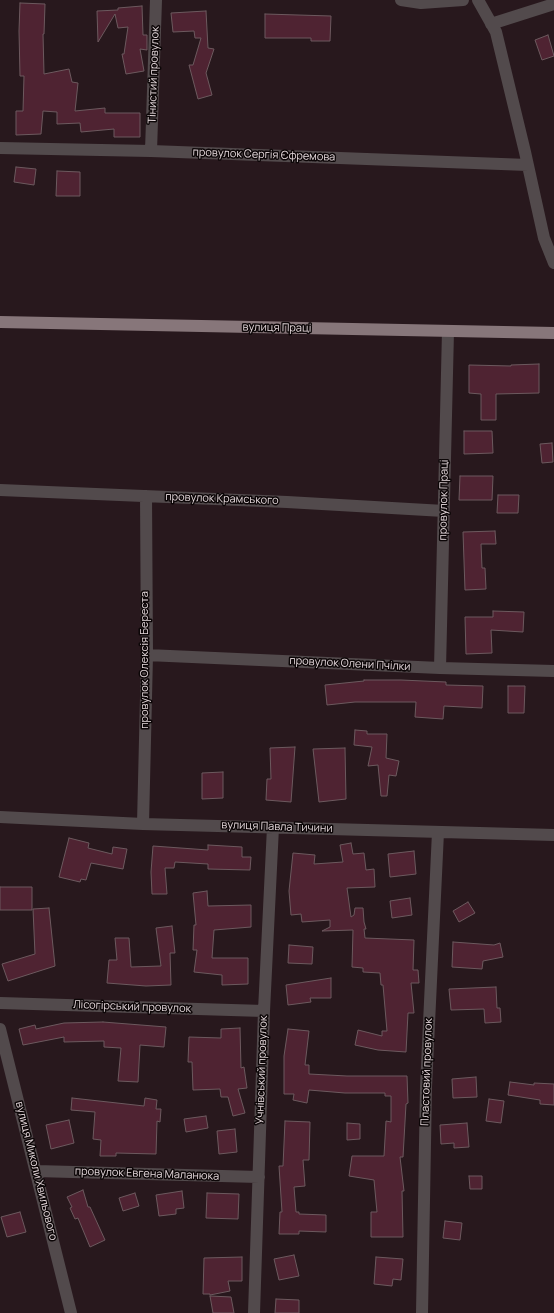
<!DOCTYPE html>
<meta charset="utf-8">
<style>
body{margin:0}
canvas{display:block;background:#28181d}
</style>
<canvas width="554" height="1313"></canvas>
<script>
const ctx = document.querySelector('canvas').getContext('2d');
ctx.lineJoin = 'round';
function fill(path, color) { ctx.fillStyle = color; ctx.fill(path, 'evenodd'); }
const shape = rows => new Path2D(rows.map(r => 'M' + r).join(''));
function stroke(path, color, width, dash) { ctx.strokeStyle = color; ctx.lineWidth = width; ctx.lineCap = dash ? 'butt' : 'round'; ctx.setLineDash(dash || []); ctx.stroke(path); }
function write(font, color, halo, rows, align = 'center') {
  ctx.font = font + ' Manrope,sans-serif'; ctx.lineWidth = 3; ctx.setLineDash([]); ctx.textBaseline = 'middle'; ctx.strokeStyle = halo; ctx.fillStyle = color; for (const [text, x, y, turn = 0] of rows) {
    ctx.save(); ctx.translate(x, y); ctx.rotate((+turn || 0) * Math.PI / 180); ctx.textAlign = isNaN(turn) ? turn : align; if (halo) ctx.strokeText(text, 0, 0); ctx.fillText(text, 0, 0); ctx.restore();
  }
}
const building = shape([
 [20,3,45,4,44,34,43,34,44,74,69,69,72,82,78,83,75,111,105,108,105,113,140,113,140,137,114,137,114,129,81,132,80,123,57,124,57,112,43,111,41,134,16,135,16,111,23,111,24,76,20,76,19,31,20,3],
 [142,6,143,35,147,35,147,50,140,49,144,71,126,74,122,54,124,54,128,27,118,28,115,14,98,42,97,11,118,10,118,8,142,6],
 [206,11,208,48,214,49,206,73,212,95,198,99,189,65,193,65,201,38,195,38,194,31,173,32,171,13,206,11],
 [265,14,331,16,330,41,311,41,311,38,265,38,265,14],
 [548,35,554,56,542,60,535,40,548,35],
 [16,167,36,169,34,185,14,182,16,167],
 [57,171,80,172,80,196,56,196,57,171],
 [539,364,539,393,496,394,496,420,481,420,481,394,469,393,469,365,511,366,511,365,539,364],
 [464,431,492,431,493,453,464,454,464,431],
 [552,443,553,462,542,463,540,444,552,443],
 [460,476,493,476,492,500,459,500,460,476],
 [498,495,519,495,518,513,497,513,498,495],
 [495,531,496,544,481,544,482,568,485,568,486,589,465,590,463,532,495,531],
 [493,611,524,612,523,632,491,630,492,653,466,654,465,617,493,617,493,611],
 [364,680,401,680,446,682,446,685,483,686,482,708,444,706,443,719,415,717,416,702,355,702,327,705,325,685,364,681,364,680],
 [508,686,525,686,524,713,508,713,508,686],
 [355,730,367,731,367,734,387,734,386,758,399,761,396,776,389,775,387,796,381,796,378,765,368,766,372,747,354,745,355,730],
 [295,747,291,802,266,800,267,779,271,779,270,748,295,747],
 [345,748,346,799,319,802,313,749,345,748],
 [223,772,223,798,202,799,202,773,223,772],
 [69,838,89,843,88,848,112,854,113,847,127,849,123,869,91,863,86,880,81,879,80,882,59,877,69,838],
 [351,843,353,854,364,853,366,870,374,869,375,887,347,888,351,917,354,915,355,908,363,908,364,922,366,929,364,929,365,938,414,940,413,970,418,970,419,983,411,983,414,1013,408,1013,406,1052,378,1050,355,1045,358,1030,382,1036,382,1031,387,1031,383,985,381,985,380,973,363,972,363,968,352,967,353,930,322,931,330,927,330,920,302,922,301,914,291,915,289,891,293,853,315,855,314,864,343,862,340,845,351,843],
 [208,845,242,847,242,857,251,857,250,870,208,869,208,864,175,862,174,868,165,868,167,894,152,894,151,872,153,846,208,850,208,845],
 [414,851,416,874,390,877,388,854,414,851],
 [0,887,32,887,32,910,0,910,0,887],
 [207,891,208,906,251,905,251,927,214,930,212,958,248,958,248,984,222,985,222,975,194,972,197,950,193,950,194,925,196,925,193,893,207,891],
 [410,898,412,915,392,918,390,901,410,898],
 [468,902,475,913,459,922,453,911,468,902],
 [49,908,55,966,8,981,2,964,35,954,33,909,49,908],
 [172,926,175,953,170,953,171,985,146,986,107,983,109,960,117,960,115,938,129,938,131,967,161,966,156,928,172,926],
 [453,942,494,945,500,943,503,957,483,961,482,969,452,967,453,942],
 [289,945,313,947,312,964,288,963,289,945],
 [331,978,331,998,310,998,311,1002,288,1005,286,985,331,978],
 [496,987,497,1008,500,1008,501,1022,485,1023,484,1009,451,1010,449,989,496,987],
 [103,1022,166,1027,164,1047,140,1045,138,1082,118,1081,121,1048,104,1047,104,1041,64,1042,64,1037,23,1045,19,1029,35,1025,36,1029,64,1023,103,1022],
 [240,1028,241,1068,244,1067,247,1088,238,1089,245,1113,233,1116,228,1097,221,1097,220,1089,193,1090,192,1062,188,1062,189,1037,221,1038,221,1029,240,1028],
 [288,1029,309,1031,305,1065,309,1065,309,1074,347,1076,407,1076,408,1103,406,1104,403,1157,400,1157,404,1191,402,1191,403,1237,371,1237,371,1212,377,1212,374,1180,349,1176,352,1156,384,1156,386,1121,391,1122,391,1096,385,1096,385,1093,345,1093,309,1090,307,1103,293,1100,294,1094,284,1094,284,1056,288,1029],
 [476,1077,477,1097,453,1098,452,1079,476,1077],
 [510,1082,534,1085,534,1083,554,1084,554,1105,540,1104,540,1100,508,1095,510,1082],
 [72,1098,144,1106,145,1098,157,1100,156,1109,161,1109,160,1122,157,1121,156,1154,116,1153,116,1156,100,1156,101,1140,93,1139,95,1112,71,1110,72,1098],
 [489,1099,504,1101,501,1123,486,1121,489,1099],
 [206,1116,208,1128,186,1132,184,1119,206,1116],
 [69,1120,74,1143,51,1149,46,1125,69,1120],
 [285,1121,310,1122,309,1160,303,1160,305,1186,294,1187,296,1212,299,1212,299,1214,326,1215,326,1232,299,1231,299,1234,279,1234,280,1212,282,1212,279,1166,283,1166,285,1121],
 [347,1123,360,1124,360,1139,347,1140,347,1123],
 [467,1123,469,1147,454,1148,454,1143,441,1144,440,1125,467,1123],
 [235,1129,237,1152,219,1154,217,1131,235,1129],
 [469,1176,482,1176,482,1189,470,1189,469,1176],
 [83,1190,88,1207,90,1207,105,1240,90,1247,78,1218,75,1219,70,1208,72,1207,67,1197,83,1190],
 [182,1191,184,1208,176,1209,176,1214,159,1216,156,1195,182,1191],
 [135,1193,139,1206,123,1211,119,1198,135,1193],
 [207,1193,239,1194,238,1219,206,1218,207,1193],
 [20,1212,26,1232,7,1237,1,1217,20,1212],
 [445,1221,462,1223,460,1240,443,1238,445,1221],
 [294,1255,299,1276,279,1280,274,1259,294,1255],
 [242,1257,242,1281,228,1281,230,1291,210,1295,210,1294,203,1294,204,1258,242,1257],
 [376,1257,403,1259,401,1280,393,1279,392,1286,374,1284,376,1257],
 [210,1296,231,1297,234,1313,213,1313,210,1296],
 [276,1299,299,1300,299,1313,275,1313,276,1299]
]);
fill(building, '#4f2332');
stroke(building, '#6c595e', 1);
stroke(shape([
 [401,0,421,3,463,0],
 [478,0,496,32,525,152,544,238,554,263],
 [491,24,554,4],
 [0,148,151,151,528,165],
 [151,151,156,0],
 [0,490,287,502,444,511],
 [147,655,440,668,554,671],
 [440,668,448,331],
 [0,817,143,824,554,835],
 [143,824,147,655,146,496],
 [0,1003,264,1011],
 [0,1029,71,1313],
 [36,1171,259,1177],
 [254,1313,264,1011,273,827],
 [422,1313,426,1087,438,832]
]), '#524a4c', 12);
stroke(shape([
 [0,322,554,333]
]), '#87767a', 12);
write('11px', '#e4d8db', '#0c0607', [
 ["Тінистий провулок",154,75,-88],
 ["провулок Сергія Єфремова",264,155,2],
 ["вулиця Праці",277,328,1],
 ["провулок Крамського",222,499,2],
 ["провулок Праці",444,500,-89],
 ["провулок Олексія Береста",145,660,-90],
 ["провулок Олени Пчілки",350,664,3],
 ["вулиця Павла Тичини",277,827,2],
 ["Лісогірський провулок",132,1007,2],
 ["Учнівський провулок",262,1070,-88],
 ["Пластовий провулок",427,1072,-88],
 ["вулиця Миколи Хвильового",36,1171,76],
 ["провулок Евгена Маланюка",147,1174,2]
]);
</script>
